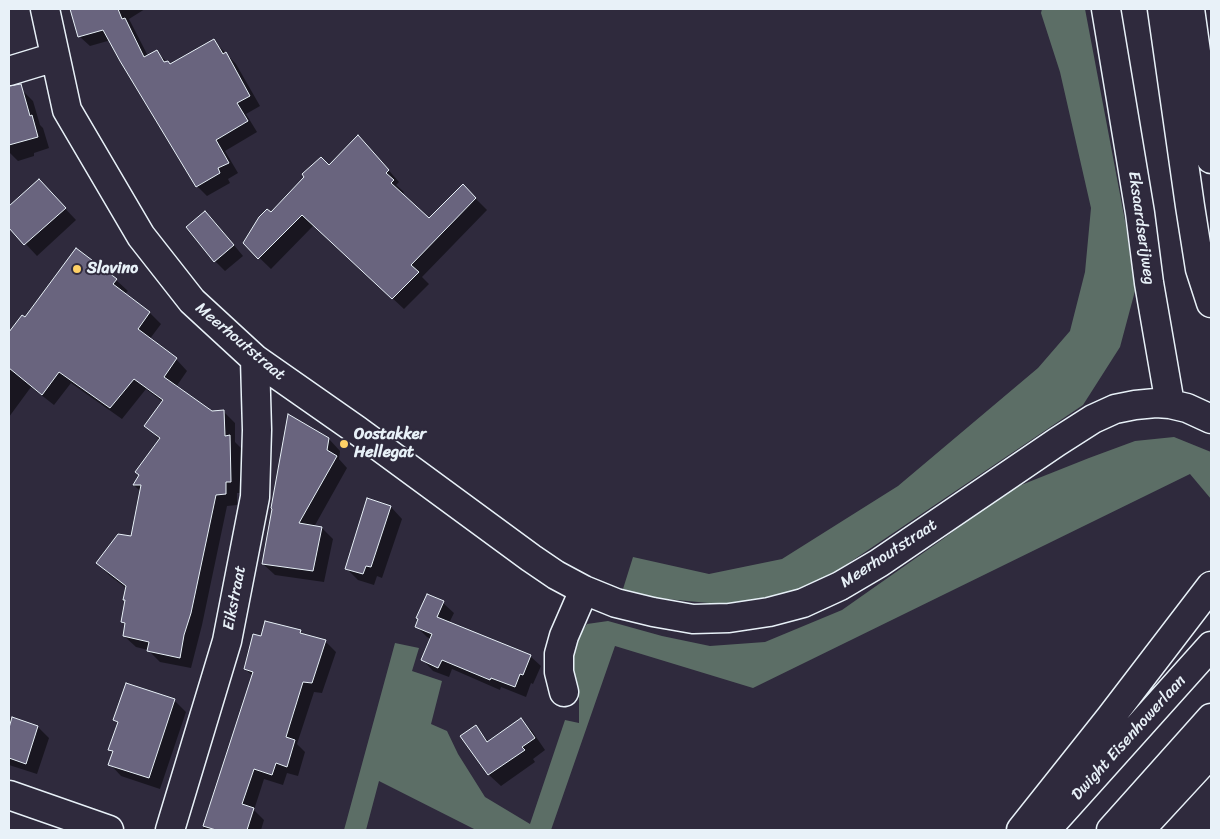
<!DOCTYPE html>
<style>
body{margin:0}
#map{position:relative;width:1220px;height:839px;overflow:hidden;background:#2f2a3d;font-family:Sriracha,sans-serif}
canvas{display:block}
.frame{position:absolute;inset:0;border:10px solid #e8f1f8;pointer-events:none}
</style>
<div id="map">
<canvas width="1220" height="839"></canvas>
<div class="frame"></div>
</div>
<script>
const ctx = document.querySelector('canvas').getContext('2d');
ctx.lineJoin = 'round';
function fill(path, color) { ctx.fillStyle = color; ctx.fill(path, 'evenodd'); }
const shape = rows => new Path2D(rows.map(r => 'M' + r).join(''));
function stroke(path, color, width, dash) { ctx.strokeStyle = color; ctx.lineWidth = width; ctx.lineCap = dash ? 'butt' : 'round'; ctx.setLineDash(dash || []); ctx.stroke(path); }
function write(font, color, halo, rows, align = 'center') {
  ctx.font = font + ' Sriracha,sans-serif'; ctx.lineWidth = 4; ctx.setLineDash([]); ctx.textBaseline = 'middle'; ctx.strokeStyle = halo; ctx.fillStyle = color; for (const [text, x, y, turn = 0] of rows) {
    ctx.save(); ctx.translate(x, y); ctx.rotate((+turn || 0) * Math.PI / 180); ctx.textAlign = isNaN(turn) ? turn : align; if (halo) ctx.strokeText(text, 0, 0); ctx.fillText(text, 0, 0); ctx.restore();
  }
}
fill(shape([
 [1042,9,1085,9,1126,226,1135,291,1120,347,1083,405,828,577,775,599,719,604,656,598,623,589,633,557,709,574,782,559,898,486,1038,368,1070,331,1085,272,1091,208,1060,72,1041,13],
 [1174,437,1211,452,1211,499,1190,474,753,688,615,646,551,830,476,830,379,781,366,830,344,830,395,643,419,648,412,671,442,681,431,724,447,731,458,754,485,797,530,824,565,720,579,723,579,698,569,657,575,642,587,624,608,621,662,636,710,646,765,642,842,610,943,539,1006,491,1089,458,1135,441]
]), '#5c6e66');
fill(shape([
 [72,9,145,9,129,19,148,56,157,52,170,65,213,40,236,64,260,106,246,114,257,132,225,151,238,173,228,179,230,183,207,196,197,186,111,40,90,46,79,36],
 [22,90,33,101,40,125,43,128,49,148,34,153,34,156,18,161,9,152,9,93],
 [369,148,399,182,396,185,404,192,402,194,429,220,463,186,487,210,422,277,429,284,404,309,314,225,271,269,244,243,271,214,329,167],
 [39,181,76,220,37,256,9,226,9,208],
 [205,212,215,222,243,256,225,271,215,261,187,227],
 [116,280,128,291,125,294,150,313,161,324,149,340,176,359,187,371,176,387,211,412,223,411,235,423,235,442,241,448,242,493,237,493,237,505,227,506,202,625,191,668,160,662,148,650,136,647,124,636,126,626,122,622,126,602,124,600,126,588,109,575,98,563,132,538,141,492,134,485,160,440,146,426,163,402,146,389,122,419,71,383,54,405,31,387,9,417,9,332,10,333,25,319],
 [329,439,340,451,339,459,347,468,314,527,322,528,333,539,324,582,275,575,263,564],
 [368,500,391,507,402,519,382,578,377,576,374,585,358,580,346,568],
 [443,603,454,613,449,623,530,656,541,666,533,684,531,683,526,697,501,687,500,690,452,669,449,677,433,671,423,660,431,639,427,637,417,627],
 [300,631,305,636,325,641,336,652,322,693,314,692,297,744,305,752,298,776,287,773,283,785,264,779,254,810,264,820,261,830,203,830,253,676,245,669,262,638],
 [174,700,186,712,160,789,121,776,110,764,113,753,110,749,118,724,115,720],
 [9,718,38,727,49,738,37,774,9,765],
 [521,720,532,731,545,750,533,759,535,762,501,786,489,775,462,736,475,727,489,742]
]), '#0007');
const building = shape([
 [70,9,118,9,122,19,125,18,144,57,157,50,164,62,168,61,170,64,214,39,223,54,226,52,250,96,237,103,248,121,216,140,229,163,218,168,220,173,196,187,120,61,103,30,78,37,70,9],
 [21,84,30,116,32,115,38,137,9,145,9,86,21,84],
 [358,135,389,170,386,173,394,180,391,183,429,218,463,184,476,198,411,265,419,272,392,299,302,215,258,259,243,243,259,217,267,209,271,212,304,177,302,174,321,157,329,165,358,135],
 [39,179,66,208,24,245,9,228,9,206,39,179],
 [205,211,234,245,214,262,186,227,205,211],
 [76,248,117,279,113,284,150,312,138,329,177,358,164,377,212,411,224,410,225,436,230,435,231,482,226,482,226,494,216,495,191,613,184,635,180,658,147,651,149,642,123,636,125,623,121,622,125,600,123,600,126,586,96,563,118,534,131,536,141,485,133,485,139,475,135,472,160,438,144,426,163,400,134,379,110,408,59,372,42,395,9,368,9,332,22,315,25,317,76,248],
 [288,414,329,438,327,450,337,456,299,523,322,527,313,571,262,564,272,509,271,508,288,414],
 [367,498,391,506,371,567,366,566,363,574,345,569,367,498],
 [427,594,444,601,437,617,531,655,523,675,520,674,515,687,491,678,490,680,442,660,438,668,421,660,432,634,415,627,418,619,416,618,427,594],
 [265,621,301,630,300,633,326,640,312,683,303,682,286,737,295,740,287,767,276,763,272,775,254,769,242,804,254,808,247,830,216,830,203,826,253,672,244,669,253,634,261,636,265,621],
 [126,683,175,699,149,778,108,765,113,751,108,750,118,722,113,720,126,683],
 [12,717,38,726,26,764,9,758,9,728,12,717],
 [521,718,535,738,522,747,525,750,488,775,460,736,476,725,487,742,521,718]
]);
fill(building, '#69647e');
stroke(building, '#e8f1f8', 1);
const minor = shape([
 [45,9,67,110,141,236,192,301,255,359,358,431,531,558,556,575,584,590,616,603,653,612,693,619,729,618,769,612,803,603,840,586,879,563,1057,442,1093,419,1115,409,1135,405,1156,403,1170,404,1187,408,1211,419],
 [1106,9,1140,213,1149,283,1170,404],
 [9,71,55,57],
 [564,692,559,672,559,654,564,636,584,590],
 [9,795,109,830],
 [170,830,227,641,255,497,257,430,255,359]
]);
const highway = shape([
 [1162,9,1190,206,1200,269,1211,303],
 [1190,9,1211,159],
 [1021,830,1110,718,1211,586],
 [1046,830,1211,646],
 [1111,830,1211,718],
 [1140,830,1211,753]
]);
stroke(minor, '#e8f1f8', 31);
stroke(highway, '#e8f1f8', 31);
stroke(minor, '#2f2a3d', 28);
stroke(highway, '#2f2a3d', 28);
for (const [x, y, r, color] of [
 [77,269,5,"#ffd166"],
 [344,444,5,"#ffd166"]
]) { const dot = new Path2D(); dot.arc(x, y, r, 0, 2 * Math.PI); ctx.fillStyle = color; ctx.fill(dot); stroke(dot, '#2f2a3d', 2); }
write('16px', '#e8f1f8', '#2f2a3d', [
 ["Eksaardserijweg",1141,228,82],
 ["Meerhoutstraat",240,342,40],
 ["Meerhoutstraat",889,554,-33],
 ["Eikstraat",235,598,-79],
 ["Dwight Eisenhowerlaan",1129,738,-48]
]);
write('bold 16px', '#e8f1f8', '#2f2a3d', [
 ["Slavino",87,269],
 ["Oostakker",354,435],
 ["Hellegat",354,453]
], 'left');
</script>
